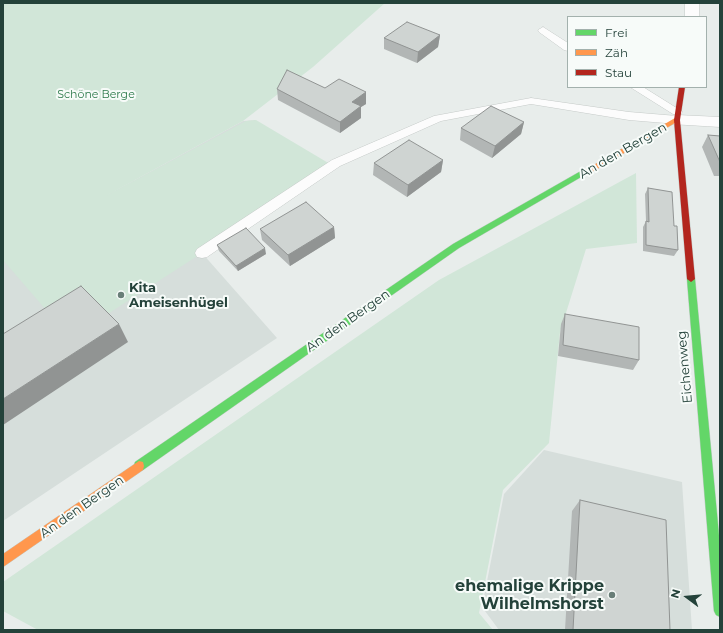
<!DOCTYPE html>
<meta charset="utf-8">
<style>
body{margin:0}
#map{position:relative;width:723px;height:633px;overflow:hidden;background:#e8edeb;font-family:Montserrat,sans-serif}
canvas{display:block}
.frame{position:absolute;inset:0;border:4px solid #24423a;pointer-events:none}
.legend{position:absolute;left:567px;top:16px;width:140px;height:72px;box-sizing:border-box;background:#f7fbf9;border:1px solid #a3b1ad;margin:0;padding:5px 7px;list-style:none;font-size:12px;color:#24423a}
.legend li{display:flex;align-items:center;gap:8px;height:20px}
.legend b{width:20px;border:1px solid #a3b1ad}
.north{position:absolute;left:667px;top:577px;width:40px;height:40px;-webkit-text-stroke:3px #f7fbf9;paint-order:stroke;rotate:286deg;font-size:11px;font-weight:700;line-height:16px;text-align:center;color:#24423a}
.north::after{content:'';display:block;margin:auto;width:14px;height:18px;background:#24423a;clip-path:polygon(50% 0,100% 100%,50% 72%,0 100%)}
</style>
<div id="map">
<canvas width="723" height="633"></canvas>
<div class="frame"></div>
<ul class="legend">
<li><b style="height:5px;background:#63d668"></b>Frei</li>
<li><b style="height:5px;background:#ff974d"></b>Zäh</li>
<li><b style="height:5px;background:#b3261e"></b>Stau</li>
</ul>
<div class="north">N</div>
</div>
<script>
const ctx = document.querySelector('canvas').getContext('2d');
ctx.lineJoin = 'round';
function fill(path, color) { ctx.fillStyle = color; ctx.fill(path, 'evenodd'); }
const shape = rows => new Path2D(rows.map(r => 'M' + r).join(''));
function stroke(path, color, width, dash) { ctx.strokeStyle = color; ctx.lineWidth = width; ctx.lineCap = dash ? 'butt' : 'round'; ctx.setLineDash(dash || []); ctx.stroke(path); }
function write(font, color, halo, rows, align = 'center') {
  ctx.font = font + ' Montserrat,sans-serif'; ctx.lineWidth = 4; ctx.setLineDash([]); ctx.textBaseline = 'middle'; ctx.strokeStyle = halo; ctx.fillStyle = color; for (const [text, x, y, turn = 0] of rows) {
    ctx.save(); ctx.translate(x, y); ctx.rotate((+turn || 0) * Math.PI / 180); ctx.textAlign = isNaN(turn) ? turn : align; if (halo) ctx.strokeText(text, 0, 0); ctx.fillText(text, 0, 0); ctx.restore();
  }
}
fill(shape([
 [256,120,202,253,277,338,3,521,3,252,243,121],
 [544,450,682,482,692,630,499,630,482,607,504,494]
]), '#d6dedb');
fill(shape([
 [3,3,385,3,313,67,243,121,104,197,246,121,256,120,330,164,202,253,103,317,59,325,3,260],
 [636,173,637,243,586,249,560,332,549,443,503,490,479,613,493,630,38,630,3,611,3,582,439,280]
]), '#d1e6d8');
const lane = shape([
 [543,27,568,43,568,51,564,50,539,32,538,30,543,27],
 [630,87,643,87,683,112,681,114,677,115,673,114,630,87],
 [531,98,629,112,677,116,681,117,683,120,681,123,677,124,629,120,531,104,441,121,340,166,207,257,202,258,197,257,195,253,197,249,332,160,434,116,531,98]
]);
const street = shape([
 [685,3,699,3,699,17,685,17,685,3],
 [677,115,720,117,720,127,671,124,669,120,671,116,677,115]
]);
const fast = shape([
 [581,171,584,171,588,173,459,248,143,470,139,471,135,470,134,466,135,462,453,244,581,171],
 [691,276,695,279,720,546,720,617,716,615,714,611,687,279,691,276]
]);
const slow = shape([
 [675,118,677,118,680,120,587,175,584,175,580,173,675,118],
 [139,461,143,462,144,466,143,470,3,567,3,554,139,461]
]);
const jam = shape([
 [679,87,685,87,680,120,695,279,691,282,687,279,674,120,679,87]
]);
stroke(lane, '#c5cac8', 1);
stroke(street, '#c5cac8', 1);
stroke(fast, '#c3cbc8', 1);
stroke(slow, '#c3cbc8', 1);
stroke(jam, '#c3cbc8', 1);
fill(lane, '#fcfcfc');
fill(street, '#fcfcfc');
fill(fast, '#63d668');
fill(slow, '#ff974d');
fill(jam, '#b3261e');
fill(shape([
 [440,35,438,47,417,63,384,49,384,38],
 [325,88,366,92,366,104,361,107,361,118,340,133,278,100,277,89],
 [524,122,521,134,492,158,460,140,461,128],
 [708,135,720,136,720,176,714,176,702,147],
 [443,160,441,172,407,197,373,175,374,163],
 [648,188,674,226,678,250,674,256,643,251,643,227,646,221,645,194],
 [334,227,335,238,290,266,262,240,260,229],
 [217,245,266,254,238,271,219,251],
 [565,314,639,360,633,370,558,356,561,324],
 [580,500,670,630,565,630,572,511]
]), '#b2b6b5');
fill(shape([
 [440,35,438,47,417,63,418,52],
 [366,92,366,104,361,107,361,118,340,133,340,122,352,102],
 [524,122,521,134,492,158,495,146],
 [443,160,441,172,407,197,408,185],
 [334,227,335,238,290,266,288,255],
 [265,248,266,254,238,271,236,266],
 [119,324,128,342,3,425,3,399]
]), '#919493');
const building = shape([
 [407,22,440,35,418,52,384,38,407,22],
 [287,70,325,88,339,79,366,92,352,102,361,106,340,122,277,89,287,70],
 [491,106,524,122,495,146,461,128,491,106],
 [708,135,720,136,720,162,708,135],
 [409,140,443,160,408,185,374,163,409,140],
 [648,188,672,192,674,226,677,226,678,250,646,245,646,221,649,222,648,188],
 [306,202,334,227,288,255,260,229,306,202],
 [246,228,265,248,236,266,217,245,246,228],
 [81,286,119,324,3,399,3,334,81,286],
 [565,314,639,327,639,360,563,345,565,314],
 [580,500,666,520,670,630,573,630,580,500]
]);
fill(building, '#cfd4d2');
stroke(building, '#919493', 1);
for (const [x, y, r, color] of [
 [121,295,4,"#697e78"],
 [612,595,4,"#697e78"]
]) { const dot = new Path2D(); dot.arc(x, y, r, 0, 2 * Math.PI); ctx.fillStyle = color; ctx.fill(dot); stroke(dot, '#f7fbf9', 1.5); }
write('11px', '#2d7a4b', '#f7fbf9', [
 ["Schöne Berge",96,95]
]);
write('13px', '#24423a', '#f7fbf9', [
 ["An den Bergen",623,151,-30],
 ["An den Bergen",348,321,-35],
 ["Eichenweg",685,367,-95],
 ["An den Bergen",82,507,-35]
]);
write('bold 13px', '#24423a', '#f7fbf9', [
 ["Kita",129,288],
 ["Ameisenhügel",129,303]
], 'left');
write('bold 16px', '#24423a', '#f7fbf9', [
 ["ehemalige Krippe",604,586],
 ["Wilhelmshorst",604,604]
], 'right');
</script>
